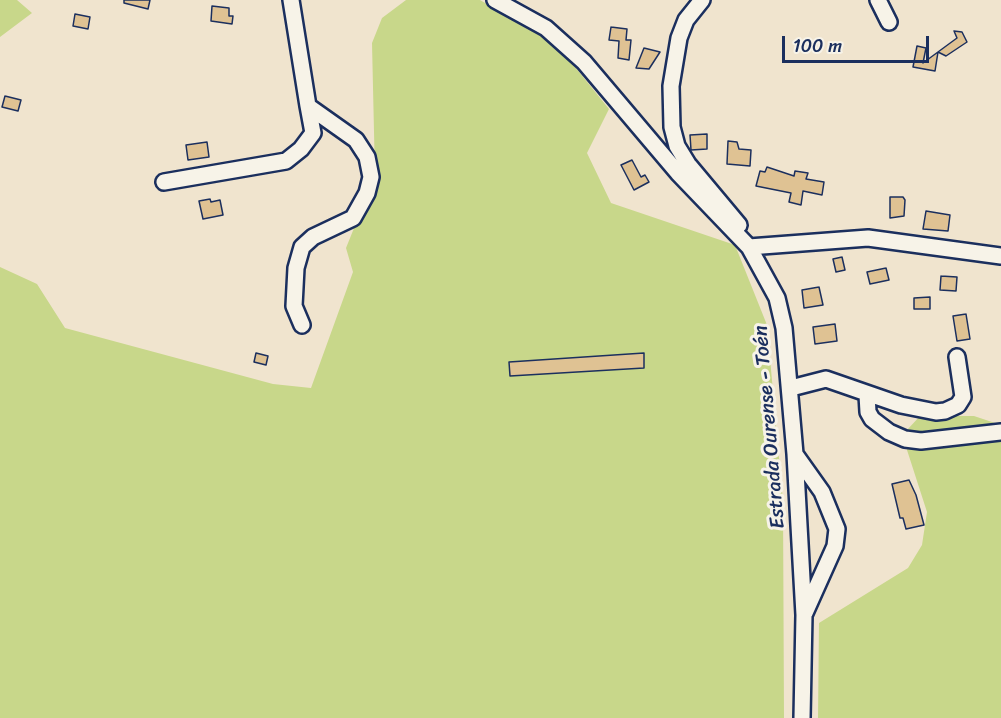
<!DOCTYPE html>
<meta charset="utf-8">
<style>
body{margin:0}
#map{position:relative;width:1001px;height:718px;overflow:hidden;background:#f0e4ce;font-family:Sriracha,sans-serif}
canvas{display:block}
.scale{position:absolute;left:782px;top:36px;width:147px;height:27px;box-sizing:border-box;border:3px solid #1b2f5e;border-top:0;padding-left:8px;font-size:18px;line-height:21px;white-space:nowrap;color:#1b2f5e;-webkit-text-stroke:4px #f7f3e8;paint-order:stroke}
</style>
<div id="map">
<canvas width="1001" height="718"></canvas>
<div class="scale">100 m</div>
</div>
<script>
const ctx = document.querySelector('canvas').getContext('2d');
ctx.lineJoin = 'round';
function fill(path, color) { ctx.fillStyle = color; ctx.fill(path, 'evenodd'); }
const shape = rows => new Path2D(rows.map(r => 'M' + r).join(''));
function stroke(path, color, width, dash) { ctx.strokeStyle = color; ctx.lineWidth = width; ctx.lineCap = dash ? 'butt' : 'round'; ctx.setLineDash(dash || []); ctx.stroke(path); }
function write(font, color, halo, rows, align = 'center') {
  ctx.font = font + ' Sriracha,sans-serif'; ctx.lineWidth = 6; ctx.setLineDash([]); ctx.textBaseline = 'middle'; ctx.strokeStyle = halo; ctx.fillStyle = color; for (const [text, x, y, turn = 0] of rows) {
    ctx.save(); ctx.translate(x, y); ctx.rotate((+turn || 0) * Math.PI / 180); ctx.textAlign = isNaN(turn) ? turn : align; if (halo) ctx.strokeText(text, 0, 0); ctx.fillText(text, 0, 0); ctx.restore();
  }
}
fill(shape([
 [0,0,17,0,32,13,0,37],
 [406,0,480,0,541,36,571,62,609,109,587,153,611,203,735,245,767,325,783,502,784,718,0,718,0,267,37,284,65,328,273,384,311,388,353,272,346,248,375,176,372,43,382,18],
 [920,416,974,416,1001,425,1001,718,818,718,819,623,908,568,922,545,927,512,907,450,907,430]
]), '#c8d78a');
const building = shape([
 [124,0,150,0,148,9,124,3,124,0],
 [212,6,229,8,229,16,233,16,232,24,211,21,212,6],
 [75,14,90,17,88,29,73,26,75,14],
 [611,27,627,29,626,40,631,40,629,60,618,58,619,41,609,40,611,27],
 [954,31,962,32,967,42,946,56,938,52,935,71,913,67,917,46,926,48,923,63,957,38,954,31],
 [644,48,660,52,649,69,636,68,644,48],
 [5,96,21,100,18,111,2,107,5,96],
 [707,134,707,149,691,150,690,135,707,134],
 [728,141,737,142,739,149,751,150,750,166,727,164,728,141],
 [207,142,209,157,188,160,186,145,207,142],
 [632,160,641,177,645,175,649,182,634,190,621,165,632,160],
 [767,167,794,176,795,171,808,173,806,179,824,182,822,195,803,191,801,205,789,202,791,193,756,186,760,171,765,172,767,167],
 [890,197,903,197,905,200,904,216,890,218,890,197],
 [210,199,211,202,220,200,223,215,203,219,199,201,210,199],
 [926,211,950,215,948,231,923,229,926,211],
 [842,257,845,270,836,272,833,259,842,257],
 [886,268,889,280,870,284,867,272,886,268],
 [941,276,957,277,956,291,940,290,941,276],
 [819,287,823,305,804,308,802,290,819,287],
 [930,297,930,309,914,309,914,298,930,297],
 [966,314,970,339,957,341,953,316,966,314],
 [835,324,837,341,815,344,813,327,835,324],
 [256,353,268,356,266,365,254,362,256,353],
 [644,353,644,368,510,376,509,362,644,353],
 [909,480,916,495,924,525,906,529,903,518,900,518,892,484,909,480]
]);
fill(building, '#dfc293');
stroke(building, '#1b2f5e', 1.5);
const minor = shape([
 [291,0,308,106,356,140,367,157,371,177,367,193,353,218,313,237,302,247,296,268,294,306,302,325],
 [495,0,546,28,584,62,678,173,749,247,777,298,784,328,795,454,804,615,802,718],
 [702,0,686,20,679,38,671,86,672,127,677,146,688,164,739,225],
 [878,0,889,22],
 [164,182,286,161,301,149,313,133,308,106],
 [749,247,868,238,1001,256],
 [791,388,826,379,901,405,936,412,945,411,958,405,963,397,957,357],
 [867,395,868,412,872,419,889,432,905,439,921,441,1001,432],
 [795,454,822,492,837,529,835,546,805,613]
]);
stroke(minor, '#1b2f5e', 20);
stroke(minor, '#f7f3e8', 15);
write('20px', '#1b2f5e', '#f7f3e8', [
 ["Estrada Ourense - Toén",770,427,-95]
]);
</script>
